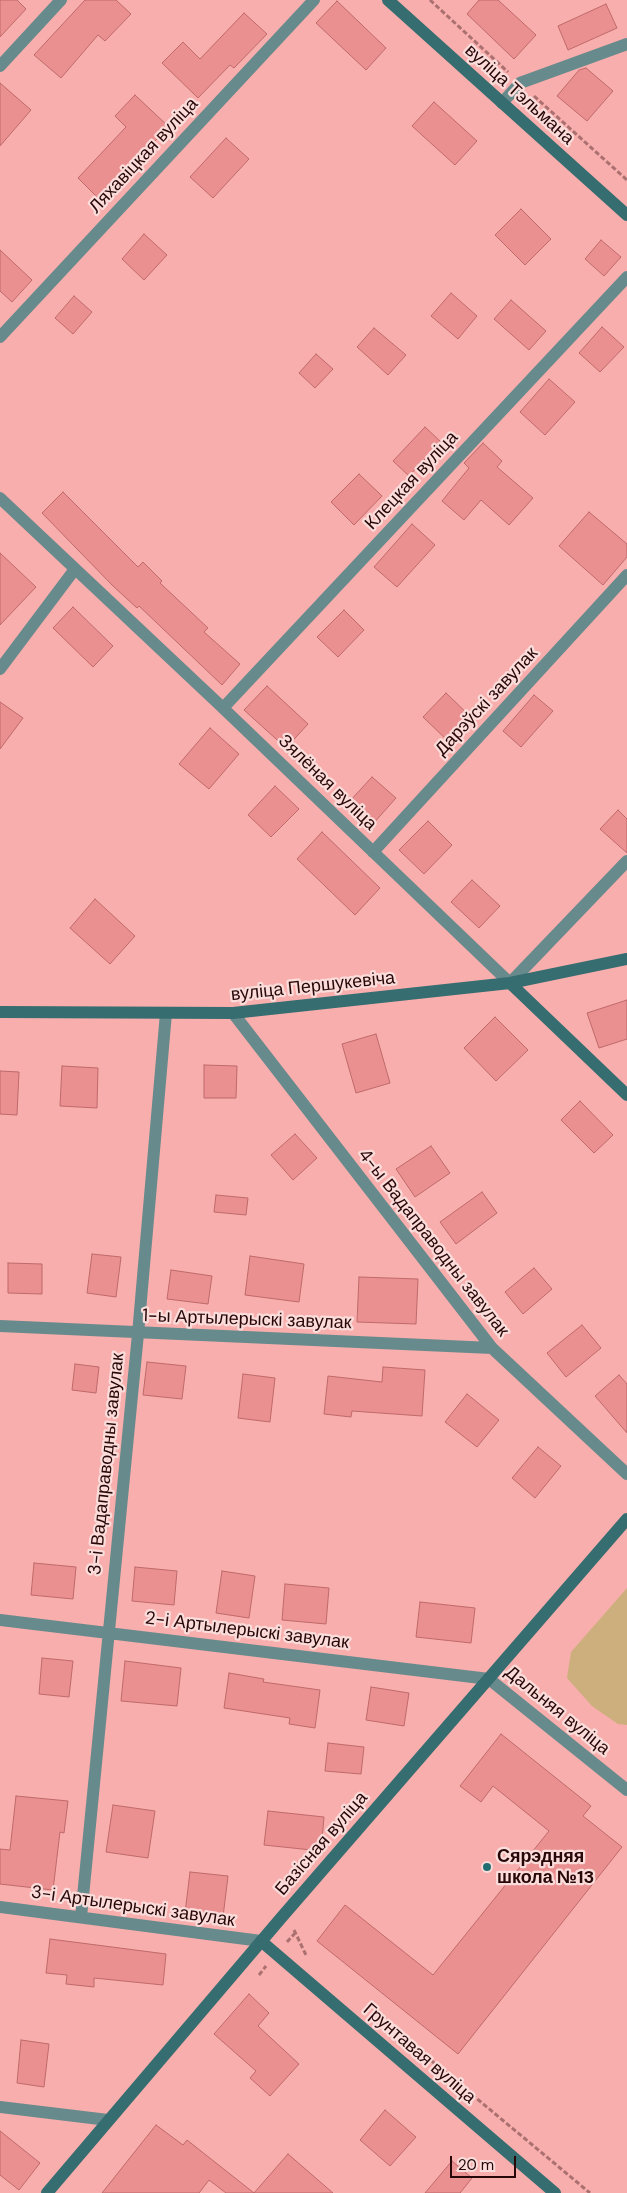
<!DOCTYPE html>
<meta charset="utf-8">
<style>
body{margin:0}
#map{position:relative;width:627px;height:2193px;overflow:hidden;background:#f8aeac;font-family:"DM Sans",sans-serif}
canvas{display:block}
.scale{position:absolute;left:450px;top:2156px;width:66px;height:22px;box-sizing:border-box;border:2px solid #280709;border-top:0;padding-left:6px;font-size:15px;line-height:18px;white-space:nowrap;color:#280709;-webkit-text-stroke:4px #fadddb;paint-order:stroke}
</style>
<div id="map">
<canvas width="627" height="2193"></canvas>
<div class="scale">20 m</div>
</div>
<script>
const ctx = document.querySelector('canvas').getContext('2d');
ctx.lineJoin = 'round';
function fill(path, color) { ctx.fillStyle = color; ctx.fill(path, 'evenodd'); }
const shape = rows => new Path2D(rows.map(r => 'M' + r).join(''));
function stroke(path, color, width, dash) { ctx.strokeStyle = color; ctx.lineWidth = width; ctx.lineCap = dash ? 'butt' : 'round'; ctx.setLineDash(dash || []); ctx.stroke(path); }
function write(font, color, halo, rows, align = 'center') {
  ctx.font = font + ' "DM Sans",sans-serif'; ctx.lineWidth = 4.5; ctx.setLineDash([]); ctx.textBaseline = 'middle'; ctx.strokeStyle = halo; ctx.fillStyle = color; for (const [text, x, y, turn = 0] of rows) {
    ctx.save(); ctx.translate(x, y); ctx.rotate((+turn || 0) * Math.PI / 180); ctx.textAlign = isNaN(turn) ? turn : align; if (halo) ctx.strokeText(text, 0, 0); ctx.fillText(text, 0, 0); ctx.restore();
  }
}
fill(shape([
 [627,1588,627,1725,618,1724,592,1706,567,1678,571,1652]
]), '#cdaf7d');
const building = shape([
 [0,0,17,0,26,9,0,37,0,0],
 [85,0,116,0,131,14,105,41,98,35,61,78,34,55,85,0],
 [479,0,498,0,536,35,514,59,467,14,479,0],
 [337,1,386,48,366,70,316,23,337,1],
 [606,4,617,28,568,50,558,26,606,4],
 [244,13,267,34,234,68,230,65,198,98,162,63,183,42,200,59,244,13],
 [586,68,613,91,587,121,557,96,579,70,586,68],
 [0,83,31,110,0,146,0,83],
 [135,95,169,127,148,148,147,147,98,198,78,178,126,127,115,116,135,95],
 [434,102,477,141,455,165,412,126,434,102],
 [226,138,249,159,213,198,190,177,226,138],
 [521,209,551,239,525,265,495,235,521,209],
 [144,234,167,255,144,280,122,259,144,234],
 [601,240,621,257,604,276,585,259,601,240],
 [0,250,32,280,12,302,0,291,0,250],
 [451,293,477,316,458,339,431,316,451,293],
 [74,296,92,312,73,334,55,318,74,296],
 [511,300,546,331,529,350,494,319,511,300],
 [602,327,624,347,600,372,579,353,602,327],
 [374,328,406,355,388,375,357,347,374,328],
 [316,354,333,369,315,388,299,373,316,354],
 [549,379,575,402,545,435,520,412,549,379],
 [425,427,441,442,409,476,393,461,425,427],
 [483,443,502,461,497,467,533,498,509,525,481,500,464,520,442,501,469,468,464,463,483,443],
 [359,474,382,496,354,525,331,502,359,474],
 [63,492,138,567,143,562,162,581,160,583,208,628,204,632,240,664,222,685,139,606,137,608,113,586,42,513,63,492],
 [589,512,627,544,627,557,603,585,559,546,589,512],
 [412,524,435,545,397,587,374,567,412,524],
 [0,553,36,587,0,625,0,553],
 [73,607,113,646,93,667,53,628,73,607],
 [344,610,364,630,338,657,317,637,344,610],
 [267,686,308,724,286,748,244,710,267,686],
 [446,693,474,720,451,744,423,717,446,693],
 [534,695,553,711,521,747,503,731,534,695],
 [0,702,23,718,0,749,0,702],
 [210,728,239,754,209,789,179,764,210,728],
 [372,777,396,798,372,825,348,803,372,777],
 [275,786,299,809,271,837,248,815,275,786],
 [618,810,627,819,627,853,600,829,618,810],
 [428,821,452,845,424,874,399,850,428,821],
 [322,832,380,888,355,915,297,859,322,832],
 [472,880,500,906,479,928,451,902,472,880],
 [95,899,135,936,110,964,70,928,95,899],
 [627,1000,627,1039,599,1048,587,1013,627,1000],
 [495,1017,528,1050,496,1081,464,1048,495,1017],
 [376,1034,390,1083,356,1093,342,1044,376,1034],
 [204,1065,237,1066,236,1098,204,1098,204,1065],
 [62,1066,98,1068,97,1108,60,1106,62,1066],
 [0,1071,19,1072,17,1115,0,1114,0,1071],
 [580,1101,613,1135,594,1153,561,1120,580,1101],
 [295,1134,317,1158,293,1180,271,1155,295,1134],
 [431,1146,450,1173,415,1197,396,1169,431,1146],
 [482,1192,497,1213,456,1244,440,1222,482,1192],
 [216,1195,248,1198,246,1215,214,1212,216,1195],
 [92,1254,121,1257,116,1297,87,1293,92,1254],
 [250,1256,304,1264,299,1302,245,1295,250,1256],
 [8,1263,42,1264,42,1294,8,1293,8,1263],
 [534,1268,552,1289,523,1314,505,1292,534,1268],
 [171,1270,212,1276,208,1304,167,1299,171,1270],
 [359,1277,418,1279,416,1324,357,1322,359,1277],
 [582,1325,601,1348,566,1377,547,1353,582,1325],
 [147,1362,186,1366,182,1399,143,1395,147,1362],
 [75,1364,99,1367,96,1393,72,1390,75,1364],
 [383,1367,425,1370,422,1416,352,1411,351,1417,324,1414,328,1376,382,1382,383,1367],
 [243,1374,275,1378,270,1422,238,1418,243,1374],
 [619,1375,627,1384,627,1433,595,1396,619,1375],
 [467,1394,499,1420,477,1447,445,1422,467,1394],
 [538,1447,561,1466,535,1498,512,1478,538,1447],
 [34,1563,76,1567,73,1599,31,1595,34,1563],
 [135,1567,177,1571,174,1605,132,1601,135,1567],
 [222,1571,255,1576,249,1618,216,1613,222,1571],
 [285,1584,329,1588,326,1624,282,1620,285,1584],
 [420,1602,475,1608,471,1643,416,1637,420,1602],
 [42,1658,73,1661,69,1697,39,1694,42,1658],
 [125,1661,181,1668,177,1706,121,1701,125,1661],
 [229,1673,264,1679,263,1682,320,1690,315,1728,289,1724,290,1718,224,1708,229,1673],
 [371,1687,409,1693,404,1726,366,1720,371,1687],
 [501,1734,591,1806,583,1816,622,1847,458,2054,317,1941,345,1905,433,1975,549,1831,493,1786,481,1802,460,1786,501,1734],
 [328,1743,364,1747,361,1774,325,1771,328,1743],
 [16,1796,68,1801,64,1833,60,1832,53,1890,0,1884,0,1849,10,1850,16,1796],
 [113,1805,155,1811,148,1858,106,1852,113,1805],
 [268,1811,324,1817,321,1851,264,1845,268,1811],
 [190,1872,228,1876,223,1917,185,1913,190,1872],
 [50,1939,166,1954,163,1985,94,1978,94,1987,66,1984,67,1975,46,1973,50,1939],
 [249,1994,269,2013,258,2026,299,2064,270,2096,250,2078,256,2071,214,2034,249,1994],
 [21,2040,49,2044,44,2087,17,2083,21,2040],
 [385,2110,416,2137,390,2166,360,2140,385,2110],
 [156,2125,183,2145,187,2140,254,2193,226,2193,209,2180,199,2193,102,2193,156,2125],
 [0,2131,40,2163,19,2190,0,2175,0,2131],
 [288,2154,333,2193,254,2193,288,2154],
 [452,2161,472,2178,460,2193,425,2193,452,2161]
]);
fill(building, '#ea9090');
stroke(building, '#bf696a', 1);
stroke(shape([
 [430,0,508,72],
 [534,96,627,180],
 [294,1930,306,1955],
 [287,1942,296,1932],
 [259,1975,266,1966],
 [391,2027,590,2193]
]), '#ab7070', 3, [5, 2.5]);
stroke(shape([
 [0,66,61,0],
 [502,103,520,83,627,44],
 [0,337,314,0],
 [0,498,223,708,510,983,627,861],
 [0,669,75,569],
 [223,708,627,277],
 [373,852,627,575],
 [233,1013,492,1348,627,1474],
 [0,1326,492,1348],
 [0,1620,489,1679,627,1790],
 [0,1907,261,1941],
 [81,1917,138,1334,166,1013],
 [0,2107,108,2120]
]), '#678a8c', 12);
stroke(shape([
 [388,0,627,215],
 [510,983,627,1095],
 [0,1012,233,1013,510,983,627,959],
 [261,1941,555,2193],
 [47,2193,281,1918,627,1519]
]), '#366d70', 12);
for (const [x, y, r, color] of [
 [487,1867,5,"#216d71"]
]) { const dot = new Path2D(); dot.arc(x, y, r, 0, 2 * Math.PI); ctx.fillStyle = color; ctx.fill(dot); stroke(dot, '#fadddb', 2); }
write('18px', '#280709', '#fadddb', [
 ["вуліца Тэльмана",519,95,42],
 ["Ляхавіцкая вуліца",144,156,-47],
 ["Клецкая вуліца",412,481,-47],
 ["Дарэўскі завулак",487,702,-47],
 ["Зялёная вуліца",327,783,44],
 ["вуліца Першукевіча",313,987,-6],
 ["4-ы Вадаправодны завулак",433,1243,52],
 ["1-ы Артылерыскі завулак",247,1320,2],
 ["3-і Вадаправодны завулак",107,1464,-84],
 ["2-і Артылерыскі завулак",247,1631,7],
 ["Дальняя вуліца",557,1711,39],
 ["Базісная вуліца",322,1844,-49],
 ["3-і Артылерыскі завулак",133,1907,8],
 ["Грунтавая вуліца",419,2054,41]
]);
write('bold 18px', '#280709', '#fadddb', [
 ["Сярэдняя",497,1857],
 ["школа №13",497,1878]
], 'left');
</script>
